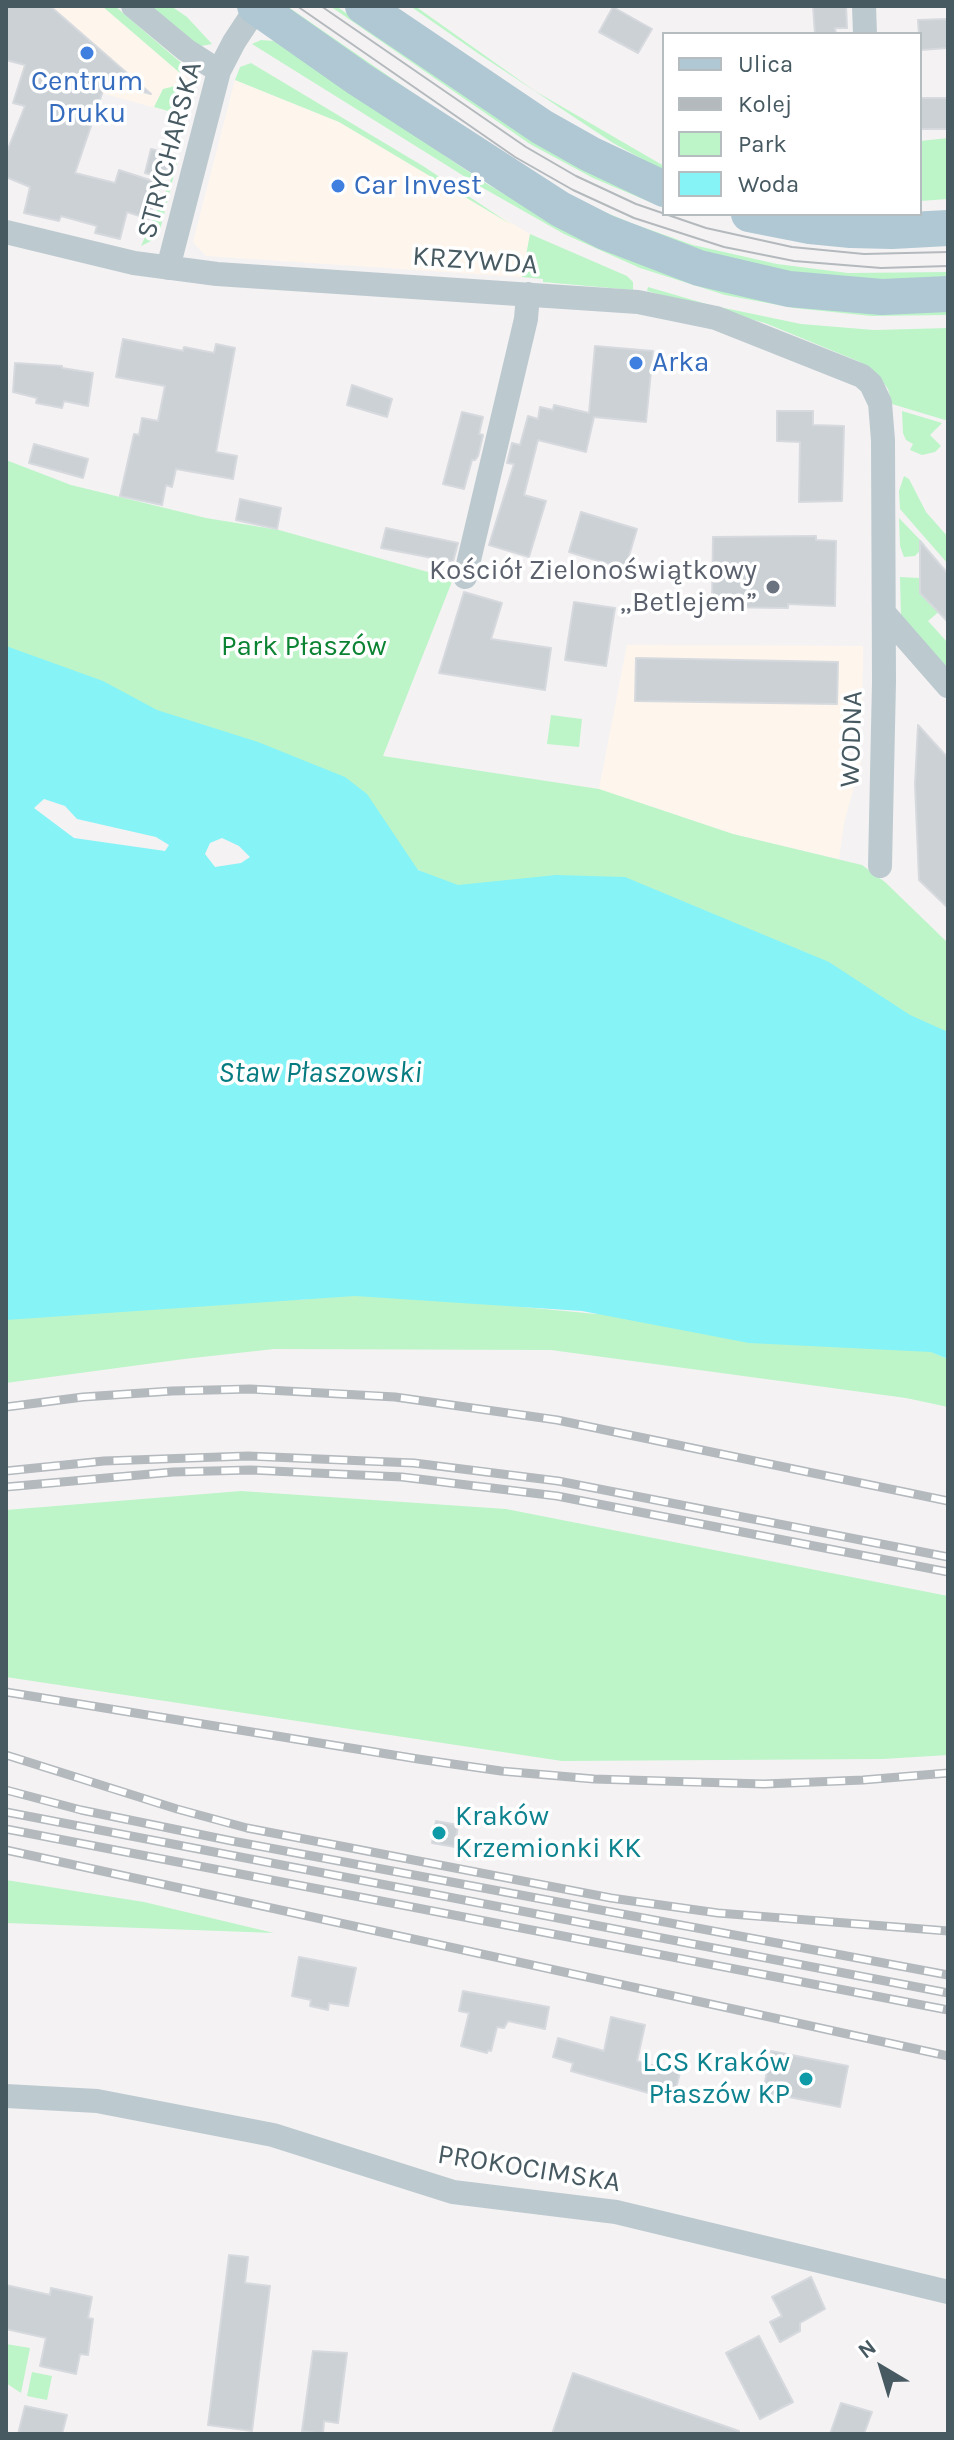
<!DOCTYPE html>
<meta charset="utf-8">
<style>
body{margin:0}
#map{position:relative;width:954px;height:2440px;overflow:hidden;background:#f5f2f3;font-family:Karla,sans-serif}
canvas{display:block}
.frame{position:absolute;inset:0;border:8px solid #475a62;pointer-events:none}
.legend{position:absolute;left:662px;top:32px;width:260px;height:184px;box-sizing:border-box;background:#fff;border:2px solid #b5bdc0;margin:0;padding:10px 14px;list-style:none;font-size:24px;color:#475a62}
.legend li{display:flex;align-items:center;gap:16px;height:40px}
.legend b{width:40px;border:2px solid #b5bdc0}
.north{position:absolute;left:842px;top:2328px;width:80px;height:80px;-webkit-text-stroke:6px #fff;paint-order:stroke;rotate:322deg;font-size:22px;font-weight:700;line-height:32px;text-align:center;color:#475a62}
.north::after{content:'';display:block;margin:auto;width:28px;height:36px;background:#475a62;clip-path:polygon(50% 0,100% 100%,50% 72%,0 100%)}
</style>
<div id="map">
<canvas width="954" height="2440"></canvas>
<div class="frame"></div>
<ul class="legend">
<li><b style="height:10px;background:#afc8d3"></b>Ulica</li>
<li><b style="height:10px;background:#b3b9bd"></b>Kolej</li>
<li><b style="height:22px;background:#bdf5c9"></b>Park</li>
<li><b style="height:22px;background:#86f3f7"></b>Woda</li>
</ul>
<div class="north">N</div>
</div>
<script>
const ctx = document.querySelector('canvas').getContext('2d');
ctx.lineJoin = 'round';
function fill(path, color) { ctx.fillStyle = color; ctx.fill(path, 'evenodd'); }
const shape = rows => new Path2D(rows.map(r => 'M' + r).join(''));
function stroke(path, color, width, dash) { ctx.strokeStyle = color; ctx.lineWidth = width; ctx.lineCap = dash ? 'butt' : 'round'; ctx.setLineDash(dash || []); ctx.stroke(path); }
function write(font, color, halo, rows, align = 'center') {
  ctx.font = font + ' Karla,sans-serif'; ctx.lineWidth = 7; ctx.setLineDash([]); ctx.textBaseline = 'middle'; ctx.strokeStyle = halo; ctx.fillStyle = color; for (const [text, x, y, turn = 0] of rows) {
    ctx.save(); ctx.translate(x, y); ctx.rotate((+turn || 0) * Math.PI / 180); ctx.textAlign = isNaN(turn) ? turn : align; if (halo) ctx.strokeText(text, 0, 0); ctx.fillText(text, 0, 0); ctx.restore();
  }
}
fill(shape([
 [43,6,115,6,186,67,182,72,191,82,192,88,189,117,21,71],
 [235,80,339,122,530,234,522,277,206,256,193,242],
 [627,645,863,646,862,720,848,727,844,751,861,761,844,823,839,859,733,834,599,789]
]), '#fef6ec');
fill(shape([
 [102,6,115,6,186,67,180,73],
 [150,6,171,6,187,17,212,44,201,46,194,44],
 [281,6,287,6,523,169,581,202,631,223,693,245,777,264,848,273,948,272,948,279,881,280,794,273,721,257,631,226,597,211,541,182,474,141],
 [330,6,336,6,457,90,664,203,664,208,593,178,530,144],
 [410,6,415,6,535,91,664,166,664,171,613,143,479,54],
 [261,40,274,41,487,184,567,229,948,309,948,315,871,316,794,308,725,295,640,268,564,234,483,188,252,44],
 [251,63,423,166,512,225,339,122,235,80,240,67],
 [191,82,192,97,189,117,154,107,163,89],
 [948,138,948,199,920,201,920,141],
 [179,155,160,230,151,241,141,246,170,182],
 [530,234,627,276,633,282,633,290,543,282,543,279,522,277],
 [648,287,710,305,801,324,874,330,948,328,948,417,945,420,892,404,888,389,878,375,860,362,765,323,647,291],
 [902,411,942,423,930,435,941,446,935,452,922,455,910,450,913,444,906,440,903,433],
 [6,460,71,485,206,518,279,530,453,579,383,756,599,789,733,834,862,865,885,882,948,943,948,1080,736,1024,6,670],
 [904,476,909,479,926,512,948,537,948,564,900,509,899,491],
 [899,518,925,545,915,556,904,557,900,546],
 [927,550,948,604,928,621,948,643,948,674,901,620,900,577,920,578,920,556],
 [551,715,582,719,579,747,547,744],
 [325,1288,596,1314,646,1301,932,1352,948,1359,948,1407,906,1398,551,1350,274,1349,184,1359,6,1383,6,1300,291,1300,309,1299],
 [241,1491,506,1509,948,1596,948,1755,883,1759,562,1761,6,1677,6,1510],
 [6,1880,144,1902,274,1933,6,1923],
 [6,2344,30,2348,21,2393,6,2383],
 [32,2372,52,2376,47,2400,27,2396]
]), '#bdf5c9');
fill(shape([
 [6,646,103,681,157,710,258,742,345,777,367,794,418,870,458,885,556,875,625,877,829,962,910,1015,948,1032,948,1359,931,1352,749,1343,582,1311,355,1296,6,1320],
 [44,799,65,806,77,819,156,837,169,845,165,851,74,838,34,808],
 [222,838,239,846,250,857,241,863,215,867,205,854,210,843]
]), '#86f3f7');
const building = shape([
 [6,6,50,6,151,94,106,82,75,173,115,183,119,170,159,183,149,219,127,212,120,239,95,233,97,226,61,216,59,221,24,213,30,187,6,177,6,154,25,106,13,103,25,65,6,60,6,6],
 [813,6,846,6,847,28,835,28,836,34,815,34,813,6],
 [613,7,652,29,638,53,599,32,613,7],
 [948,19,948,48,920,50,918,20,948,19],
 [920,98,948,98,948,129,920,129,920,98],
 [151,149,171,154,165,178,145,173,151,149],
 [123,339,183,351,184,347,214,353,216,344,235,348,216,452,237,456,233,479,176,469,172,487,166,485,162,505,120,496,134,434,139,435,142,418,158,421,165,386,116,377,123,339],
 [595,346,653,351,646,422,594,417,586,452,538,440,524,495,546,501,529,557,489,545,514,464,507,463,512,443,520,445,528,416,538,419,540,407,553,410,554,405,589,413,595,346],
 [15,363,62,366,62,368,93,373,88,406,64,401,62,408,36,403,37,398,13,392,15,363],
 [352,385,392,399,387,417,347,405,352,385],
 [777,411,813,411,813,425,844,426,842,501,799,502,800,442,777,441,777,411],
 [462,412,483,417,479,434,483,435,478,456,475,460,472,460,464,489,443,484,462,412],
 [34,444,88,459,83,478,29,463,34,444],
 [240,499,281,508,277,529,236,520,240,499],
 [581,512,637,529,625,569,569,552,581,512],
 [386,528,458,543,453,562,381,548,386,528],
 [816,536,816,540,836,541,835,606,788,604,788,608,712,607,713,537,816,536],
 [920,541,948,574,948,622,920,593,920,541],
 [464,592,502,603,491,639,551,648,545,690,439,673,464,592],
 [574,602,615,608,606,666,565,660,574,602],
 [636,658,838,662,837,704,635,701,636,658],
 [918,725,948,758,948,908,919,880,915,784,918,725],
 [436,1821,458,1825,455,1847,432,1843,436,1821],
 [299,1957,356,1968,348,2006,329,2003,328,2010,310,2006,311,2000,292,1996,299,1957],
 [463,1991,549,2007,545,2029,508,2021,504,2028,497,2027,491,2051,488,2050,487,2053,461,2046,469,2013,459,2011,463,1991],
 [611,2017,645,2025,637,2061,680,2073,673,2100,571,2071,573,2063,553,2057,558,2038,604,2051,611,2017],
 [771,2051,848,2066,840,2107,763,2092,771,2051],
 [229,2255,248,2257,245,2283,270,2286,252,2431,208,2425,229,2255],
 [811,2277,825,2309,800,2323,800,2331,780,2342,770,2322,782,2316,772,2297,811,2277],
 [6,2285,50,2295,51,2288,92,2297,88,2318,93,2319,88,2355,80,2354,76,2374,40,2366,46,2338,6,2329,6,2285],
 [759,2336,793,2402,760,2419,726,2353,759,2336],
 [313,2351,347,2353,338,2423,324,2421,323,2434,302,2431,313,2351],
 [573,2373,739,2431,739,2434,552,2434,573,2373],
 [841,2403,872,2412,864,2434,830,2434,841,2403],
 [25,2406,67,2415,62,2434,18,2434,25,2406]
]);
fill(building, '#cbd1d5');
stroke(building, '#d6d9de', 2);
stroke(shape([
 [133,6,186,50,219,71],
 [864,6,865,34],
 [6,232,134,263,217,274,638,302,716,318,862,376,871,384,880,403,883,440,884,682,880,866],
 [168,268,219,71,234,42,257,7],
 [465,577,526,319,528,294],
 [884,613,948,686],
 [6,2096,97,2101,273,2135,453,2192,616,2212,948,2292]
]), '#bccad0', 24);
stroke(shape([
 [255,6,359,79,560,209,605,232,699,268,789,289,882,297,948,294],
 [363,6,542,127,590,154,664,189],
 [749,214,810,226,851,230,892,231,948,228]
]), '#afc8d3', 36);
stroke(shape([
 [297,6,515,157,573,190,634,218,724,247,794,261,881,268,948,266],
 [321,6,526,147,576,176,636,204,706,228,792,247,864,254,948,252]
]), '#b3b9bd', 2);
const rail = shape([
 [6,1407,83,1397,172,1391,250,1389,395,1397,557,1420,948,1501],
 [6,1471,104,1461,248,1456,414,1463,558,1481,948,1557],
 [6,1487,173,1472,251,1470,402,1477,557,1496,948,1572],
 [6,1692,418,1759,501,1771,594,1779,764,1784,863,1780,948,1773],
 [6,1755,177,1809,247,1828,611,1898,718,1913,948,1931],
 [6,1790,81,1810,232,1841,948,1975],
 [6,1812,948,1993],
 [6,1829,948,2010],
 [6,1850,948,2056]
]);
stroke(rail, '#b3b9bd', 9);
stroke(rail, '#fff', 6, [18]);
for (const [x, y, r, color] of [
 [87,53,8,"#3f7fe0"],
 [338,186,8,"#3f7fe0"],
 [636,363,8,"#3f7fe0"],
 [773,587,8,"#6b7280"],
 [439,1833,8,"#0f9aa8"],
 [806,2079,8,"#0f9aa8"]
]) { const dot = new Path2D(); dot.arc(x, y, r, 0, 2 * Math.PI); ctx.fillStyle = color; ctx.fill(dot); stroke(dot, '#fff', 3); }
write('28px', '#366cbe', '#fff', [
 ["Centrum",87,82,"center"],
 ["Druku",87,114,"center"],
 ["Car Invest",354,186],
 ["Arka",652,363]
], 'left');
write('28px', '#475a62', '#fff', [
 ["STRYCHARSKA",170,150,-75],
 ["KRZYWDA",475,261,4],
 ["WODNA",852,739,-88],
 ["PROKOCIMSKA",529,2169,9]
]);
write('28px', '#5b616d', '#fff', [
 ["Kościół Zielonoświątkowy",757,571],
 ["„Betlejem”",757,603]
], 'right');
write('28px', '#0c8333', '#fff', [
 ["Park Płaszów",304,647]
]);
write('28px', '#0d838f', '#fff', [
 ["Kraków",455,1817],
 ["Krzemionki KK",455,1849],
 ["LCS Kraków",790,2063,"right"],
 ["Płaszów KP",790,2095,"right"]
], 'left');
write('italic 30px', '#067c81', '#fff', [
 ["Staw Płaszowski",320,1073]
]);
</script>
